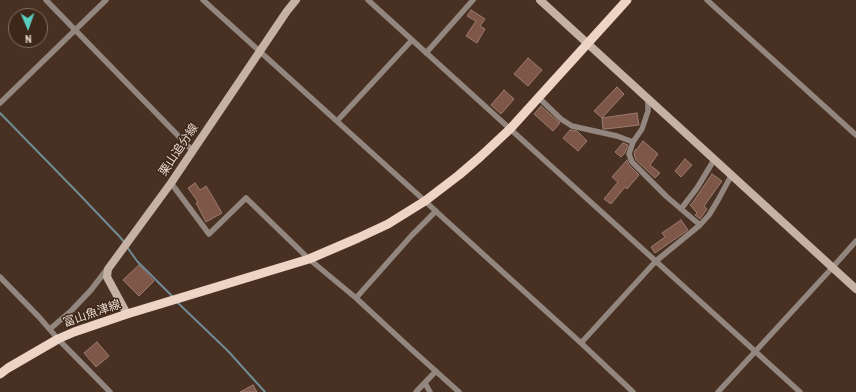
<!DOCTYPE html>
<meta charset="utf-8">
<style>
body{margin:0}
#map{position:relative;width:856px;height:392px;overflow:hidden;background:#483122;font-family:"Archivo Narrow",sans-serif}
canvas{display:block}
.north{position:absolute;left:8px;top:8px;width:40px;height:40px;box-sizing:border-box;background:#3d2718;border:1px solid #816e62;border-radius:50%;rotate:178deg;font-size:11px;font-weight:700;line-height:16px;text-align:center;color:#e8d9d0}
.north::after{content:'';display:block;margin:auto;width:14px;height:18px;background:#59cebe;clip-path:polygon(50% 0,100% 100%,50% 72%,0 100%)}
</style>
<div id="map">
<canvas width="856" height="392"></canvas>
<div class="north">N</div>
</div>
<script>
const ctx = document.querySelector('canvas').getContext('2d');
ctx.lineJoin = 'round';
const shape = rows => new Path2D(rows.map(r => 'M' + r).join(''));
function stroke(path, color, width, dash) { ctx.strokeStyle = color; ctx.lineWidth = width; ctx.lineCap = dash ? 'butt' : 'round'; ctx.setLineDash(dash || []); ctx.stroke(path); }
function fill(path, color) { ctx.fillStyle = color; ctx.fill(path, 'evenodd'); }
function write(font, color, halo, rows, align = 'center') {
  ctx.font = font + ' "Archivo Narrow","Noto Sans JP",sans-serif'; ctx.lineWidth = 3; ctx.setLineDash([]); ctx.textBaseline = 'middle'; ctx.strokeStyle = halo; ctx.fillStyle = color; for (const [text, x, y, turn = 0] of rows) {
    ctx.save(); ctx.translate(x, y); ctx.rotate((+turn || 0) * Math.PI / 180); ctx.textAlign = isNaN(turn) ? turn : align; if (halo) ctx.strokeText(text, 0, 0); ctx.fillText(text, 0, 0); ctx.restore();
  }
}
stroke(shape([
 [0,113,78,193,120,237,125,243],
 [127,247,137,261,173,297],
 [177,302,228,351,265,392]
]), '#708c94', 2);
const building = shape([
 [471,10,485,19,480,26,485,29,477,43,466,36,476,21,467,16,471,10],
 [528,58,542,70,528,86,514,74,528,58],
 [617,87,624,94,602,118,594,111,617,87],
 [504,90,514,99,501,114,491,105,504,90],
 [541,106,560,123,553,131,534,114,541,106],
 [637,113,639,125,606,129,603,129,602,118,637,113],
 [570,130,577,131,587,141,578,151,563,138,570,130],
 [643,141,658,154,650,165,660,173,655,178,636,160,634,154,635,150,636,150,643,141],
 [623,143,628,145,625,153,621,157,615,152,623,143],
 [685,159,692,165,681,177,675,171,685,159],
 [627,160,629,165,639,175,627,189,625,187,611,204,604,199,618,182,612,177,627,160],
 [712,174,722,181,704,206,707,209,700,219,695,215,697,213,690,205,693,202,712,174],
 [195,183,200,190,206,186,211,194,222,213,206,222,196,203,198,202,188,188,195,183],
 [681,220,688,230,655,253,651,247,665,237,662,233,681,220],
 [139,265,154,281,139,296,123,280,139,265],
 [97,342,109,356,96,367,84,353,97,342],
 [253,385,257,392,240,392,253,385]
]);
fill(building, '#7e5749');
stroke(building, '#9b7c71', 1);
stroke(shape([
 [46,0,193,151],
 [203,0,425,201,441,216,581,343,633,392],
 [368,0,800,392],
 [707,0,856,135],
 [426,53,473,0],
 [538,97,561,119,572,126,617,136,633,142],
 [648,100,648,111,642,129,633,142,629,154,632,162,667,197,700,225,709,215,718,200,731,176],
 [0,103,106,0],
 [337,121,412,40],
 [171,183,209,234,246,198,309,259,356,298,410,348,459,392],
 [681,209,697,188,714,160],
 [0,277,39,317,58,339,110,392],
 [356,298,412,235,436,211],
 [50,329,72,310,91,290,107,269],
 [581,343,656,261,700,225],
 [425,383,430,392],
 [416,392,436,371],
 [718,392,832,268,856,241]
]), '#92867e', 5.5);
stroke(shape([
 [540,0,856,289],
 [127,314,107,277,108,269,171,183,287,11,296,0]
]), '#c5b2a5', 8);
stroke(shape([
 [0,374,8,368,58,339,74,332,127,314,309,259,358,238,388,224,425,201,459,175,480,157,510,129,627,0]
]), '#edd4c4', 9);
write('12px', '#e8d9d0', '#3d2718', [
 ["栗山追分線",179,150,-56],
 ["富山魚津線",92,314,-19]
]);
</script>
